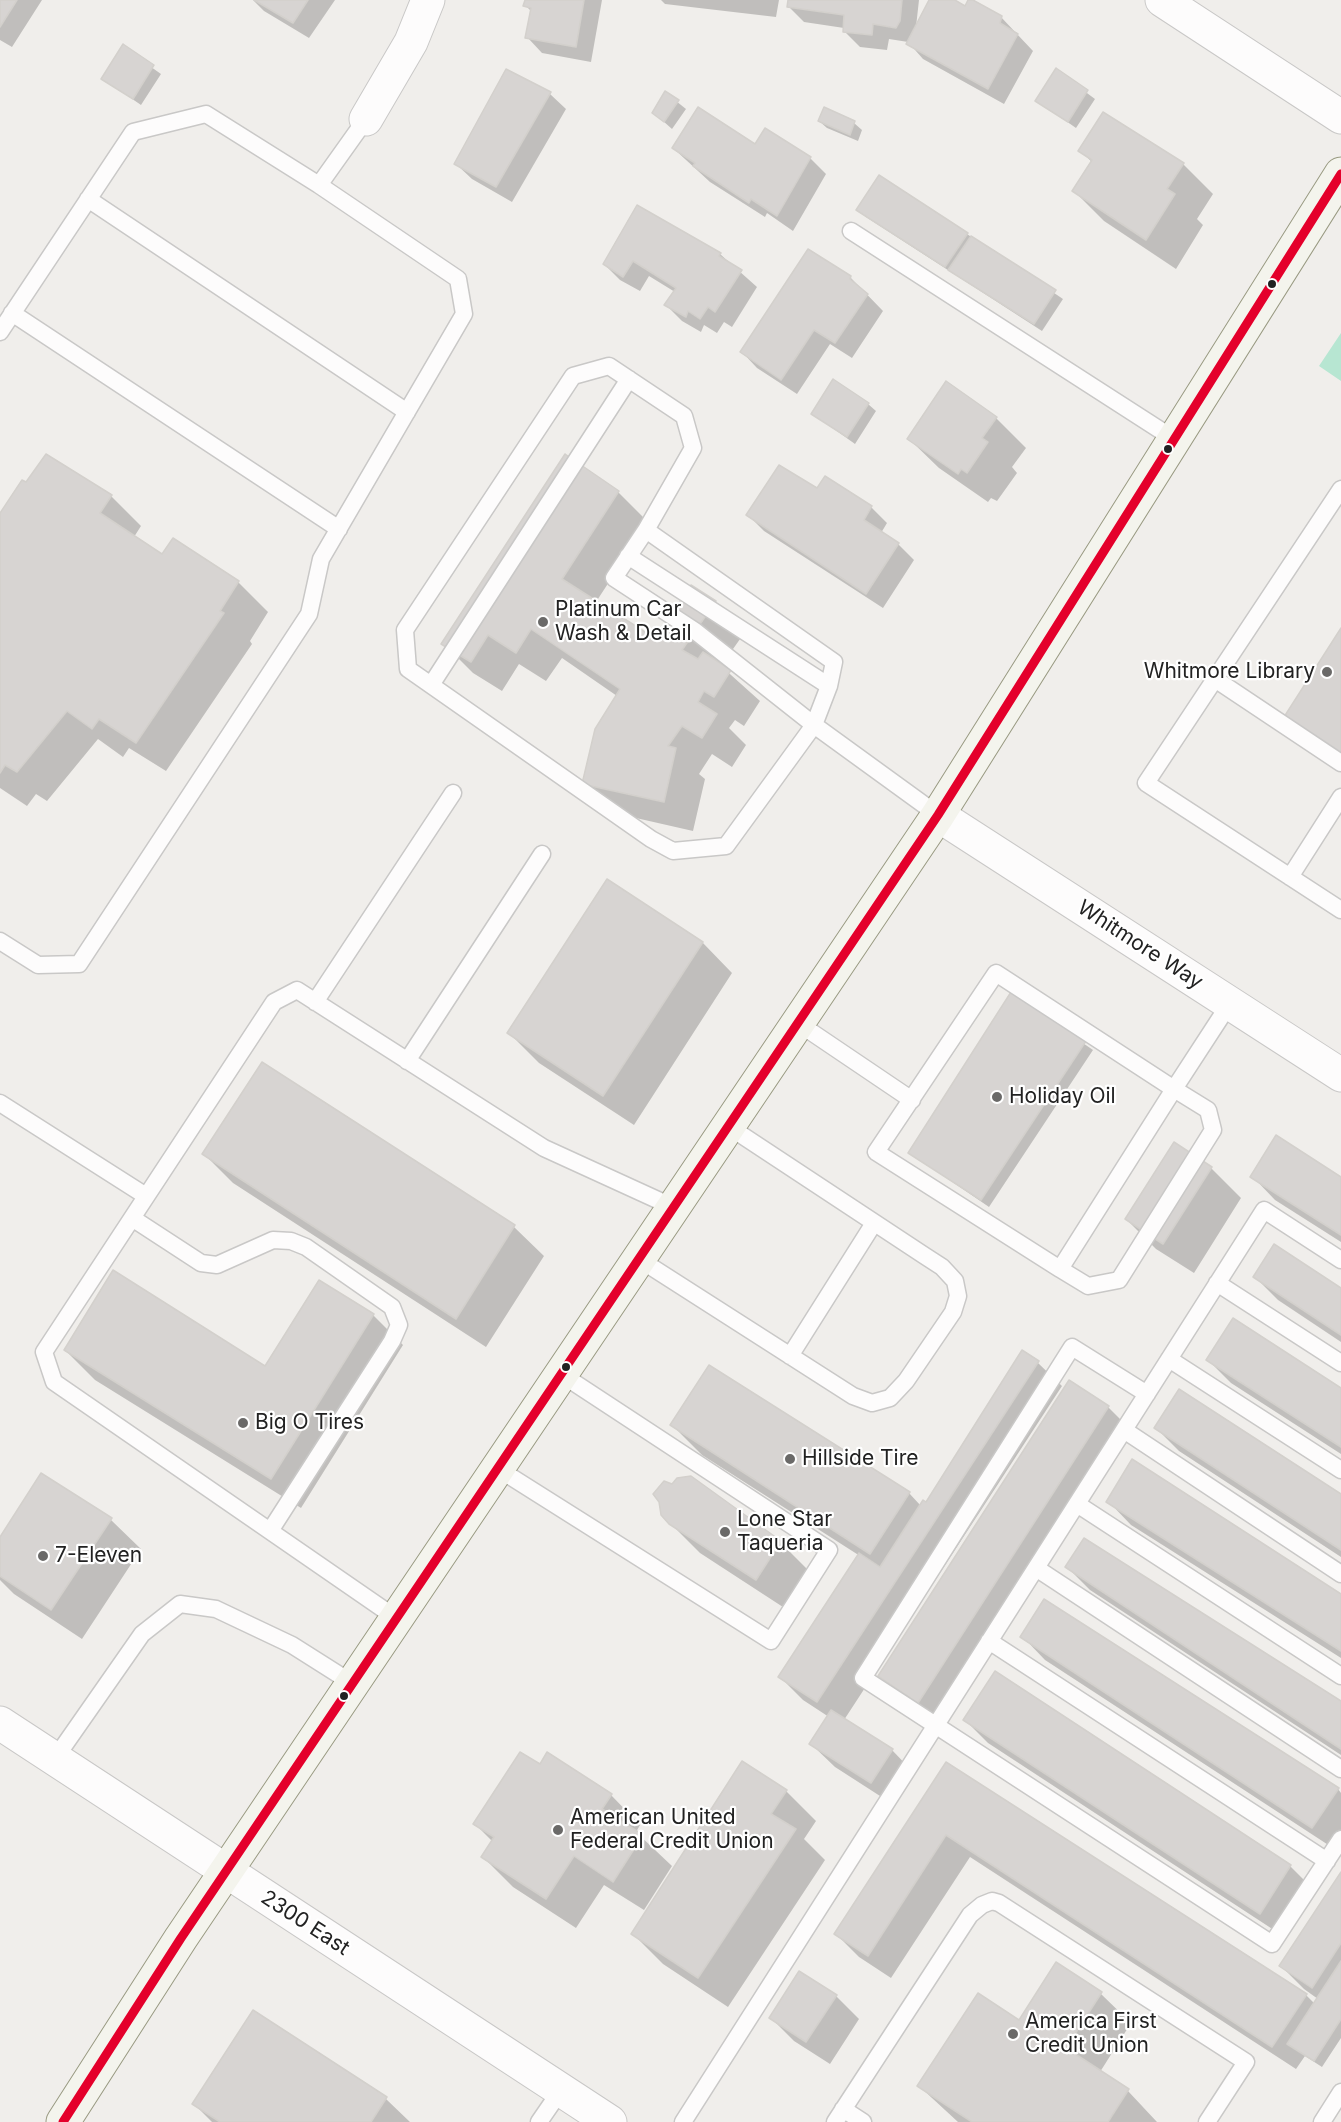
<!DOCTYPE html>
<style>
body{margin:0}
canvas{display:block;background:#f0eeeb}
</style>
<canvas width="1341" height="2122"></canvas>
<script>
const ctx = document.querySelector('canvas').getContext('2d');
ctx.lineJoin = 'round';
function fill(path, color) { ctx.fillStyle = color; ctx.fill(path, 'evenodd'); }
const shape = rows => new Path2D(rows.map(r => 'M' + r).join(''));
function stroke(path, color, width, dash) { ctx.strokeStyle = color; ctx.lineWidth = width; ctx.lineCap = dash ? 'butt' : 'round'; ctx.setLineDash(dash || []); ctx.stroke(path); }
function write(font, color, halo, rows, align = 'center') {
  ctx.font = font + ' Inter,sans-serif'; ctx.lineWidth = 4.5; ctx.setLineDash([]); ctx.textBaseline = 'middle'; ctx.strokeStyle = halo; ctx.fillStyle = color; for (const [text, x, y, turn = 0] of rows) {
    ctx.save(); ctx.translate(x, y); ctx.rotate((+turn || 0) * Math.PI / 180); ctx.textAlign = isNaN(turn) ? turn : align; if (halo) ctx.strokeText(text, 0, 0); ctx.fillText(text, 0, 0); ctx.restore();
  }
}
fill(shape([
 [1341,333,1341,381,1319,366]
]), '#b7e6d2');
fill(shape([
 [0,0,42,0,12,47,0,40],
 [253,0,335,0,309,38,264,11],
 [527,0,602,0,591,62,542,53,527,37,532,12,525,5],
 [661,0,779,0,776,17,665,4],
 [790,0,919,0,916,27,931,0,952,0,965,8,970,0,1001,17,1033,51,1004,104,923,59,908,42,889,39,887,50,860,47,844,31,844,28,804,22,788,6],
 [123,47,161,74,141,105,103,79],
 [1056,70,1095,99,1076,128,1037,101],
 [507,71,550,94,566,109,512,202,472,179,456,164],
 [666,93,686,109,672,129,654,113],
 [819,121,854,123,862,130,858,141,827,128],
 [756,146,810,158,826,174,793,231,767,213,765,217,710,182,673,148],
 [1080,151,1183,164,1213,194,1197,219,1203,225,1176,269,1104,221,1074,191,1092,162],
 [638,207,720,254,757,287,732,327,724,322,717,333,704,325,701,332,682,321,666,305,675,292,649,276,640,291,620,280,604,264],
 [858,210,967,234,1063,299,1042,331,866,217],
 [850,277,883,311,852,358,830,344,797,394,757,368,742,352],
 [868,404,876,411,855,444,813,414],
 [996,418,1026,448,1012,467,1017,473,997,501,991,498,988,502,939,468,909,439],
 [825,478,872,508,887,523,881,533,898,544,914,560,883,608,764,531,748,515,817,491],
 [618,492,648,522,596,602,657,641,715,602,745,632,721,666,760,701,744,726,735,720,729,728,746,745,732,767,712,754,699,774,705,779,693,831,614,813,584,783,617,696,562,658,546,681,519,664,502,691,473,673,443,643],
 [111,496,141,526,134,537,162,556,238,582,268,612,250,641,252,644,166,771,129,748,123,757,98,739,47,801,36,794,27,806,0,788,0,516],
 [607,881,703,943,732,973,634,1125,539,1063,509,1033],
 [1012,994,1093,1050,989,1207,910,1153],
 [262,1064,514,1227,544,1256,486,1347,233,1183,204,1154],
 [1174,1144,1211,1168,1241,1198,1194,1273,1156,1249,1126,1219],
 [1252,1176,1341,1179,1341,1242,1275,1200],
 [1255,1277,1341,1290,1341,1342,1278,1300],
 [319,1282,373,1315,403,1345,301,1508,95,1380,65,1350,266,1368],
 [1022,1352,1038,1363,1062,1386,844,1720,892,1750,915,1774,894,1805,835,1767,811,1744,829,1717,803,1700,780,1677,860,1556,702,1455,672,1425,909,1493,921,1506,926,1504],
 [1208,1360,1341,1390,1341,1454,1231,1383],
 [1069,1382,1108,1407,1131,1430,942,1725,903,1699,880,1675],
 [1156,1428,1341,1495,1341,1557,1179,1451],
 [1108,1501,1341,1596,1341,1658,1131,1525],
 [111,1520,141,1549,82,1639,14,1594,0,1580,0,1540],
 [670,1523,780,1542,810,1572,786,1609,700,1553],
 [1067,1567,1341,1703,1341,1755,1090,1590],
 [1022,1636,1338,1789,1341,1793,1341,1842,1336,1850,1045,1660],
 [965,1720,1290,1866,1313,1889,1283,1936,988,1743],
 [946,1764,1306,1995,1315,2004,1318,1999,1304,1989,1281,1966,1341,1874,1341,2038,1322,2067,1305,2056,1296,2069,970,1857,891,1978,859,1957,836,1934],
 [541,1766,611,1795,640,1825,636,1832,672,1866,644,1910,604,1885,576,1928,513,1887,483,1857,493,1842,475,1824],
 [786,1791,816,1821,804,1839,825,1860,728,2007,663,1964,633,1934],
 [1057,1964,1101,1994,1131,2023,1100,2072,1128,2091,1157,2122,958,2122,919,2086,1019,2022],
 [836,1996,859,2019,830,2064,794,2041,771,2018],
 [253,2012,386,2099,410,2122,212,2122,194,2104]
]), '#0003');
const building = shape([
 [0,0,17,0,0,27,0,0],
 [254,0,308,0,293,23,254,0],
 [525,0,584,0,576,47,525,38,531,8,523,6,525,0],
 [788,0,902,0,900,21,896,28,873,24,872,35,843,32,844,15,787,7,788,0],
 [929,0,955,0,965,6,968,0,973,0,1002,16,1000,23,1018,34,988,89,906,44,929,0],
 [123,44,154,65,133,99,101,79,123,44],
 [1056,68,1088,90,1068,122,1035,101,1056,68],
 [506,69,551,92,496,187,454,164,506,69],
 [665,91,679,100,664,122,652,113,665,91],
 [698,107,755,144,765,128,811,157,777,216,751,199,749,203,693,166,695,163,672,148,698,107],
 [824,107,855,121,850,135,818,121,824,107],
 [1103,112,1184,163,1167,189,1175,194,1146,240,1072,191,1092,160,1078,151,1103,112],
 [879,175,968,233,945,267,856,210,879,175],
 [637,205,721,253,719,256,742,270,715,312,708,307,700,319,688,311,686,317,664,305,676,288,633,261,623,277,603,264,637,205],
 [971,236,1056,290,1034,324,948,270,971,236],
 [808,249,851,276,850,279,868,294,835,343,814,330,781,380,740,352,808,249],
 [833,379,869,403,847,437,811,414,833,379],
 [946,381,997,417,982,438,988,442,967,473,961,469,958,474,907,439,946,381],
 [46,454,112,495,100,513,162,554,173,538,239,581,220,611,224,613,136,743,99,719,92,729,67,711,17,772,5,765,0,773,0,513,22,480,26,482,46,454],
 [565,454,619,491,562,579,656,639,691,585,716,601,682,650,698,659,703,652,731,670,714,697,704,691,698,702,717,714,702,738,682,726,668,746,676,748,664,802,582,784,595,729,620,689,531,629,516,653,488,635,471,662,441,644,565,454],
 [779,465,817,488,825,476,872,506,864,520,899,543,866,594,746,515,779,465],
 [1341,628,1341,753,1284,717,1341,628],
 [607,879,703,942,603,1096,507,1033,607,879],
 [1011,992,1086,1041,981,1200,908,1153,1011,992],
 [262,1062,515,1225,456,1319,202,1154,262,1062],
 [1276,1135,1341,1177,1341,1235,1250,1177,1276,1135],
 [1174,1142,1212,1167,1163,1244,1125,1219,1174,1142],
 [1274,1244,1341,1288,1341,1335,1253,1277,1274,1244],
 [113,1270,265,1366,319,1280,374,1314,271,1479,64,1350,113,1270],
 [1233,1318,1341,1388,1341,1447,1206,1360,1233,1318],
 [1022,1350,1039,1361,817,1702,778,1677,859,1553,880,1567,923,1500,926,1502,1022,1350],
 [709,1365,910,1492,870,1554,670,1425,709,1365],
 [1069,1380,1109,1406,918,1703,878,1676,1069,1380],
 [1179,1389,1341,1494,1341,1550,1154,1428,1179,1389],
 [1132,1459,1341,1594,1341,1651,1106,1502,1132,1459],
 [41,1473,112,1518,51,1610,0,1576,0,1537,41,1473],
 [691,1476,781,1541,756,1580,669,1524,661,1515,659,1502,653,1494,664,1481,672,1484,677,1478,691,1476],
 [1084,1538,1341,1701,1341,1749,1065,1567,1084,1538],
 [1044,1599,1339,1788,1312,1828,1020,1637,1044,1599],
 [995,1671,1291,1865,1260,1914,963,1720,995,1671],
 [831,1710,893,1749,871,1783,809,1744,831,1710],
 [520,1752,540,1764,547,1752,612,1794,602,1809,643,1835,613,1882,574,1856,546,1899,481,1857,494,1837,473,1824,520,1752],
 [742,1761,787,1790,771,1814,796,1829,698,1978,631,1934,742,1761],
 [946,1762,1307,1994,1272,2047,946,1835,868,1956,834,1934,946,1762],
 [1341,1872,1341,1943,1312,1988,1279,1966,1341,1872],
 [1341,1961,1341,2019,1314,2061,1287,2044,1341,1961],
 [1056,1962,1102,1992,1066,2048,1129,2089,1108,2122,972,2122,917,2086,978,1993,1019,2020,1056,1962],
 [799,1971,837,1995,806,2042,769,2018,799,1971],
 [253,2010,387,2097,371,2122,220,2122,192,2104,253,2010]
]);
fill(building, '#d7d4d2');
stroke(building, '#d3d0cc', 1.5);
const service = shape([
 [88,199,407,412],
 [851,231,1174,439],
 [12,313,339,529],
 [0,332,133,132,206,114,319,185],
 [1341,489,1146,783,1341,910],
 [646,530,614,578,695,631,814,725,726,846,673,851,651,839,408,669,405,630,573,376,609,366,684,416,693,448,646,530,834,662,829,686,814,725,938,815],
 [628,556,829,686],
 [1215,679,1341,763],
 [431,685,629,379],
 [1290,877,1341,797],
 [0,941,38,965,79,964,309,614,321,559,464,314,458,279,319,185,366,119],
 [315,1002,453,793],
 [798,1023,912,1100],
 [407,1061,542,854],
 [0,1103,146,1196],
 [132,1218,201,1263,217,1265,273,1240,291,1241,306,1247,392,1307,399,1325,392,1341,270,1531],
 [639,1259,853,1396,872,1403,890,1398,906,1381,953,1312,958,1296,955,1281,942,1267,925,1256,728,1126],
 [1060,1269,1088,1286,1119,1280,1213,1130,1208,1110,1174,1089,996,973,876,1152,1060,1269,1174,1089,1230,1003],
 [1217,1283,1341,1363],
 [790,1356,874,1223],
 [1169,1359,1341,1470],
 [1147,1394,1072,1347,863,1678,1272,1944,1341,1839],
 [1124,1430,1341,1574],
 [497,1468,771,1641,829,1550,561,1374],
 [1077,1504,1341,1676],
 [1036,1568,1341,1769],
 [396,1618,54,1382,44,1352,274,1002,297,990,544,1148,673,1207],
 [989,1641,1327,1861],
 [54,1760,142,1634,180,1604,216,1609,292,1645,352,1683],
 [843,2109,863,2122],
 [539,2122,561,2090],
 [683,2122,1264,1210,1341,1260],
 [835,2122,970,1915,982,1905,992,1901,999,1903,1246,2062,1207,2122],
 [1322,2122,1341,2092]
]);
const minor = shape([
 [1162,0,1341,117],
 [366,119,411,42,428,0],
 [938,815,1341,1075]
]);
const tertiary = shape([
 [0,1723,610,2122]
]);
const secondary = shape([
 [63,2122,181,1938,938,815,1341,174]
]);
stroke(service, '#c9c8c7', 19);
stroke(minor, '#c9c8c7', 35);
stroke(tertiary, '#c9c8c7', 35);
stroke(secondary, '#999a82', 35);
stroke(service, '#fdfcfc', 16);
stroke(minor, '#fdfcfc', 33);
stroke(tertiary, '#fdfcfc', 33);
stroke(secondary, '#f4f4ed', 33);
stroke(shape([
 [63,2122,181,1938,938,815,1341,174]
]), '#e4002b', 9);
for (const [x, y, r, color] of [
 [1272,284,5,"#222"],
 [1168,449,5,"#222"],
 [543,622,6,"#6a6968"],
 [1327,672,6,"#6a6968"],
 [997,1097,6,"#6a6968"],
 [566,1367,5,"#222"],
 [243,1423,6,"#6a6968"],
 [790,1459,6,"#6a6968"],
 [725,1532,6,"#6a6968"],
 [43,1556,6,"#6a6968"],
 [344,1696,5,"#222"],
 [558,1830,6,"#6a6968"],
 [1013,2034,6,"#6a6968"]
]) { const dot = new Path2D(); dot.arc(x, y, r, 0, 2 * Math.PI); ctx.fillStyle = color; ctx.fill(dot); stroke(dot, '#fff', 2); }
write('21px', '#222', '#fff', [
 ["Platinum Car",555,610],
 ["Wash & Detail",555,634],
 ["Whitmore Library",1315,672,"right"],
 ["Holiday Oil",1009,1097],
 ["Big O Tires",255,1423],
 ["Hillside Tire",802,1459],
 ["Lone Star",737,1520],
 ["Taqueria",737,1544],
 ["7-Eleven",55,1556],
 ["American United",570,1818],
 ["Federal Credit Union",570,1842],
 ["America First",1025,2022],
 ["Credit Union",1025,2046]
], 'left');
write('21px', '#222', '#fff', [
 ["Whitmore Way",1140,945,33],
 ["2300 East",305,1923,33]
]);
</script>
